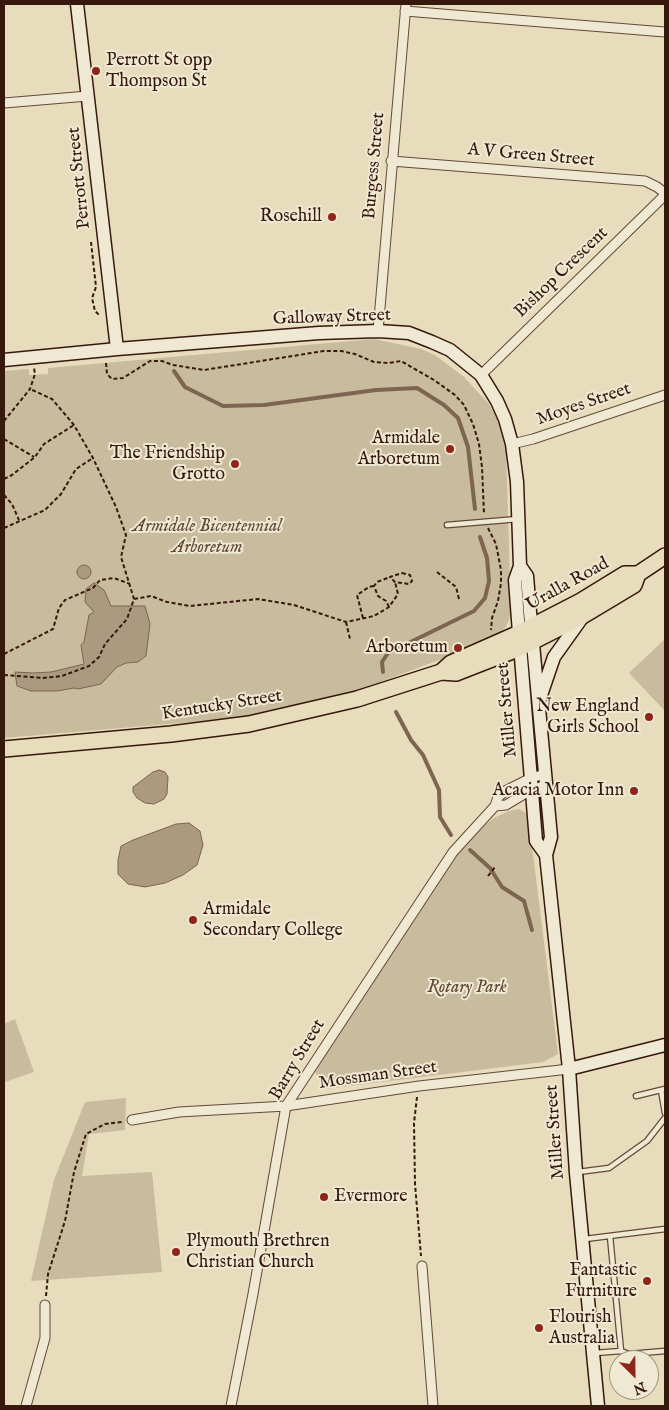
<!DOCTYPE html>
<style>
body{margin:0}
#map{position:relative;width:669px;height:1410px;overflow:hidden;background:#e7dcbb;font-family:"IM FELL English",serif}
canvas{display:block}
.frame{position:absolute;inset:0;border:5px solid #37180d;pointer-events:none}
.north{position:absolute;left:609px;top:1350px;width:50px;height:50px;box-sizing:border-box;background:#efe8d3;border:1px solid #a59584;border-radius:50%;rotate:157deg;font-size:14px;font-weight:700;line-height:20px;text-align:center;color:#37180d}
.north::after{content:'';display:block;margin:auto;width:18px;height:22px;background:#8f2418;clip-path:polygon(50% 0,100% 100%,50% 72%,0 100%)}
</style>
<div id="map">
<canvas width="669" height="1410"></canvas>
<div class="frame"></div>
<div class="north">N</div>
</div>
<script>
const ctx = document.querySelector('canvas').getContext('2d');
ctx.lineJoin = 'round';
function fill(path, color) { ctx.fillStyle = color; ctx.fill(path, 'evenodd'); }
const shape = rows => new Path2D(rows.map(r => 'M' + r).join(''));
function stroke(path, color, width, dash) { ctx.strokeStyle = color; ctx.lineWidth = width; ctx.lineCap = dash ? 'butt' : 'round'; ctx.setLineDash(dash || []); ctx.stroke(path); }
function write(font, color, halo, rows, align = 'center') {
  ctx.font = font + ' "IM FELL English",serif'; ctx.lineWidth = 4; ctx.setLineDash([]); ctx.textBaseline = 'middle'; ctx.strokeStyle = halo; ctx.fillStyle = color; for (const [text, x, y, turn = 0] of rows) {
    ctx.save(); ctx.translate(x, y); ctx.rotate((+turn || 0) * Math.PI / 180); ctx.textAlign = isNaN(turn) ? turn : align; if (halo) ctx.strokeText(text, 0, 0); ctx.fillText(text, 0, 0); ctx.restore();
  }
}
fill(shape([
 [374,339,421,349,435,355,464,377,489,404,497,419,506,451,511,613,507,625,500,634,442,659,350,693,275,712,239,718,4,738,4,371,29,369,29,375,48,374,48,368],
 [665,639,665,711,629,673],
 [519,809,528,814,558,1054,543,1062,325,1089,315,1072,344,1024,456,856,467,841,481,828,494,818,509,811],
 [15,1019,34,1072,5,1082,4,1024],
 [126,1098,125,1130,89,1134,82,1176,152,1172,162,1272,31,1281,54,1180,85,1102]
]), '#c9bb9d');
const water = shape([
 '77 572a7 7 0 1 1 14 0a7 7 0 1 1-14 0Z',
 [94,583,104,590,111,606,145,606,150,624,146,656,138,662,126,663,117,667,101,684,78,689,74,688,57,691,31,691,17,686,15,672,33,673,51,672,84,664,81,645,84,642,89,615,94,612,85,602,86,589,94,583],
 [159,770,165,772,168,777,167,794,164,799,154,804,145,803,137,798,133,792,133,787,153,772,159,770],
 [189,823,200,831,203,845,197,865,183,875,165,883,145,887,128,884,118,874,118,860,121,846,133,840,176,824,189,823]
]);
fill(water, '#ab9980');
stroke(water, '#7d6552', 1);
stroke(shape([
 [174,371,185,387,223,406,264,405,376,390,417,388,444,405,458,418,468,447,475,509],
 [383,672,382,662,388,653,474,611,485,598,489,581,487,558,480,537],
 [396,712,411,740,423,755,439,790,440,817,451,835],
 [470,850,490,868,502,887,524,901,532,930]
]), '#7d6552', 4);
const lane = shape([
 [447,525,518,519],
 [661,1090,665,1113],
 [636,1096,665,1089],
 [578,1172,609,1168,647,1141,665,1118],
 [610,1236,621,1351],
 [585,1239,665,1229],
 [595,1353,621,1351,629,1354,665,1351]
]);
const street = shape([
 [405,11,665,32],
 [4,103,88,96],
 [391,161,645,181,657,187,665,193],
 [378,331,406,4],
 [481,375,665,195],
 [512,444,533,439,665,395],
 [495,806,506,805,531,790,546,785],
 [132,1120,179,1112,286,1106,419,1086,569,1069],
 [422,1266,433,1406],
 [26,1406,45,1338,45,1305],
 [231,1406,253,1294,286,1106,453,852,495,806,498,797,505,791,531,778,545,774]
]);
const secondary = shape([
 [77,4,117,349],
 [4,360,117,349,319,333,378,331,409,333,432,342,450,350,481,375,497,401,505,419,512,444,517,482,520,566,515,580,519,633,536,841,546,855],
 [520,566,527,576,530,612,551,837,546,855,569,1069,576,1173,598,1406],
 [540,698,554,657,584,615],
 [569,1069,665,1045]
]);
const primary = shape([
 [441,672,451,663,519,633,581,601,625,574,638,574,665,556],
 [4,749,171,734,249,724,357,699,441,672,456,673,520,648,579,618,634,585,638,574]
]);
stroke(lane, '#634938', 7);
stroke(street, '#634938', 11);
stroke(secondary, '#37180d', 15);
stroke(primary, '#37180d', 18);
stroke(shape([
 [91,242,96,287,92,298,95,311,100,316],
 [106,363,107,374,112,379,123,378,150,361,162,361,173,365,204,370,324,351,341,351,355,354,374,362,389,363,401,361,434,380,455,395,464,405,473,424,479,444,482,467,484,514],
 [4,421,30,389,35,374,34,368],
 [4,439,34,457],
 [4,479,12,475,35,457,44,444,74,425],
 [4,495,12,504,19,520],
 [4,528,45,510,61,494,76,469,93,458],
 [488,528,496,544,501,570,501,583,498,601,492,618,491,630],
 [437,572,456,587,459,599],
 [402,573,410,575,412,581,409,584,395,582,390,577,402,573],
 [134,599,151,596,167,602,190,606,258,599,294,605,346,622,374,616,389,607,398,594,395,582],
 [389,607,386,601,378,596,374,586,377,582,390,577],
 [363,618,357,595,369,587,374,586],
 [346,622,350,639],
 [4,654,53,629,59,608,65,600,93,588,100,580,114,578,130,584],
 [4,675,43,678,62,676,89,666,99,657,105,644,127,619,134,599,121,557,126,535,116,507,93,458,74,425,52,399,30,389],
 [488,876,495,867],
 [417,1097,414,1123,415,1184,421,1256],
 [46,1296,48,1274,65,1221,74,1172,86,1134,105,1124,122,1122]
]), '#37180d', 2, [4, 2.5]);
stroke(lane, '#efe8d3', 4.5);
stroke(street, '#efe8d3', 9);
stroke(secondary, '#efe8d3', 12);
stroke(primary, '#e7dcbb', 15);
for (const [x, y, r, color] of [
 [96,71,5,"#8f2418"],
 [332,217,5,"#8f2418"],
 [450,449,5,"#8f2418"],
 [235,464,5,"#8f2418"],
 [458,648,5,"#8f2418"],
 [649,717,5,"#8f2418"],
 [634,791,5,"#8f2418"],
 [193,920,5,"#8f2418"],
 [324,1197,5,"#8f2418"],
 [176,1252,5,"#8f2418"],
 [647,1281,5,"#8f2418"],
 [539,1328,5,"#8f2418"]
]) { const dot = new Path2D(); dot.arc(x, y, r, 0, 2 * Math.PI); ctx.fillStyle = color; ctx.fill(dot); stroke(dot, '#efe8d3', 2); }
write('18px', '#37180d', '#efe8d3', [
 ["Perrott St opp",106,61,"left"],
 ["Thompson St",106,82,"left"],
 ["Rosehill",322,217],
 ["Armidale",440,439],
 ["Arboretum",440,460],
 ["The Friendship",225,454],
 ["Grotto",225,475],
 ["Arboretum",448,648],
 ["New England",639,707],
 ["Girls School",639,728],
 ["Acacia Motor Inn",624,791],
 ["Armidale",203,910,"left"],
 ["Secondary College",203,931,"left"],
 ["Evermore",334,1197,"left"],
 ["Plymouth Brethren",186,1242,"left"],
 ["Christian Church",186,1263,"left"],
 ["Fantastic",637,1271],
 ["Furniture",637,1292],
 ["Flourish",549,1318,"left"],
 ["Australia",549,1339,"left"]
], 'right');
write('18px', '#37180d', '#efe8d3', [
 ["A V Green Street",531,156,5],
 ["Burgess Street",375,166,-85],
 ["Perrott Street",80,178,-96],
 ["Bishop Crescent",562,273,-44],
 ["Galloway Street",332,318,-2],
 ["Moyes Street",584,405,-19],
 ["Uralla Road",568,585,-29],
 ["Kentucky Street",222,706,-9],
 ["Miller Street",508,710,-95],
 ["Barry Street",298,1060,-59],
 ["Mossman Street",378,1076,-8],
 ["Miller Street",556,1132,-94]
]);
write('italic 18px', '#634938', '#efe8d3', [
 ["Armidale Bicentennial",207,527],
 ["Arboretum",207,548],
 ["Rotary Park",467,988]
]);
</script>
